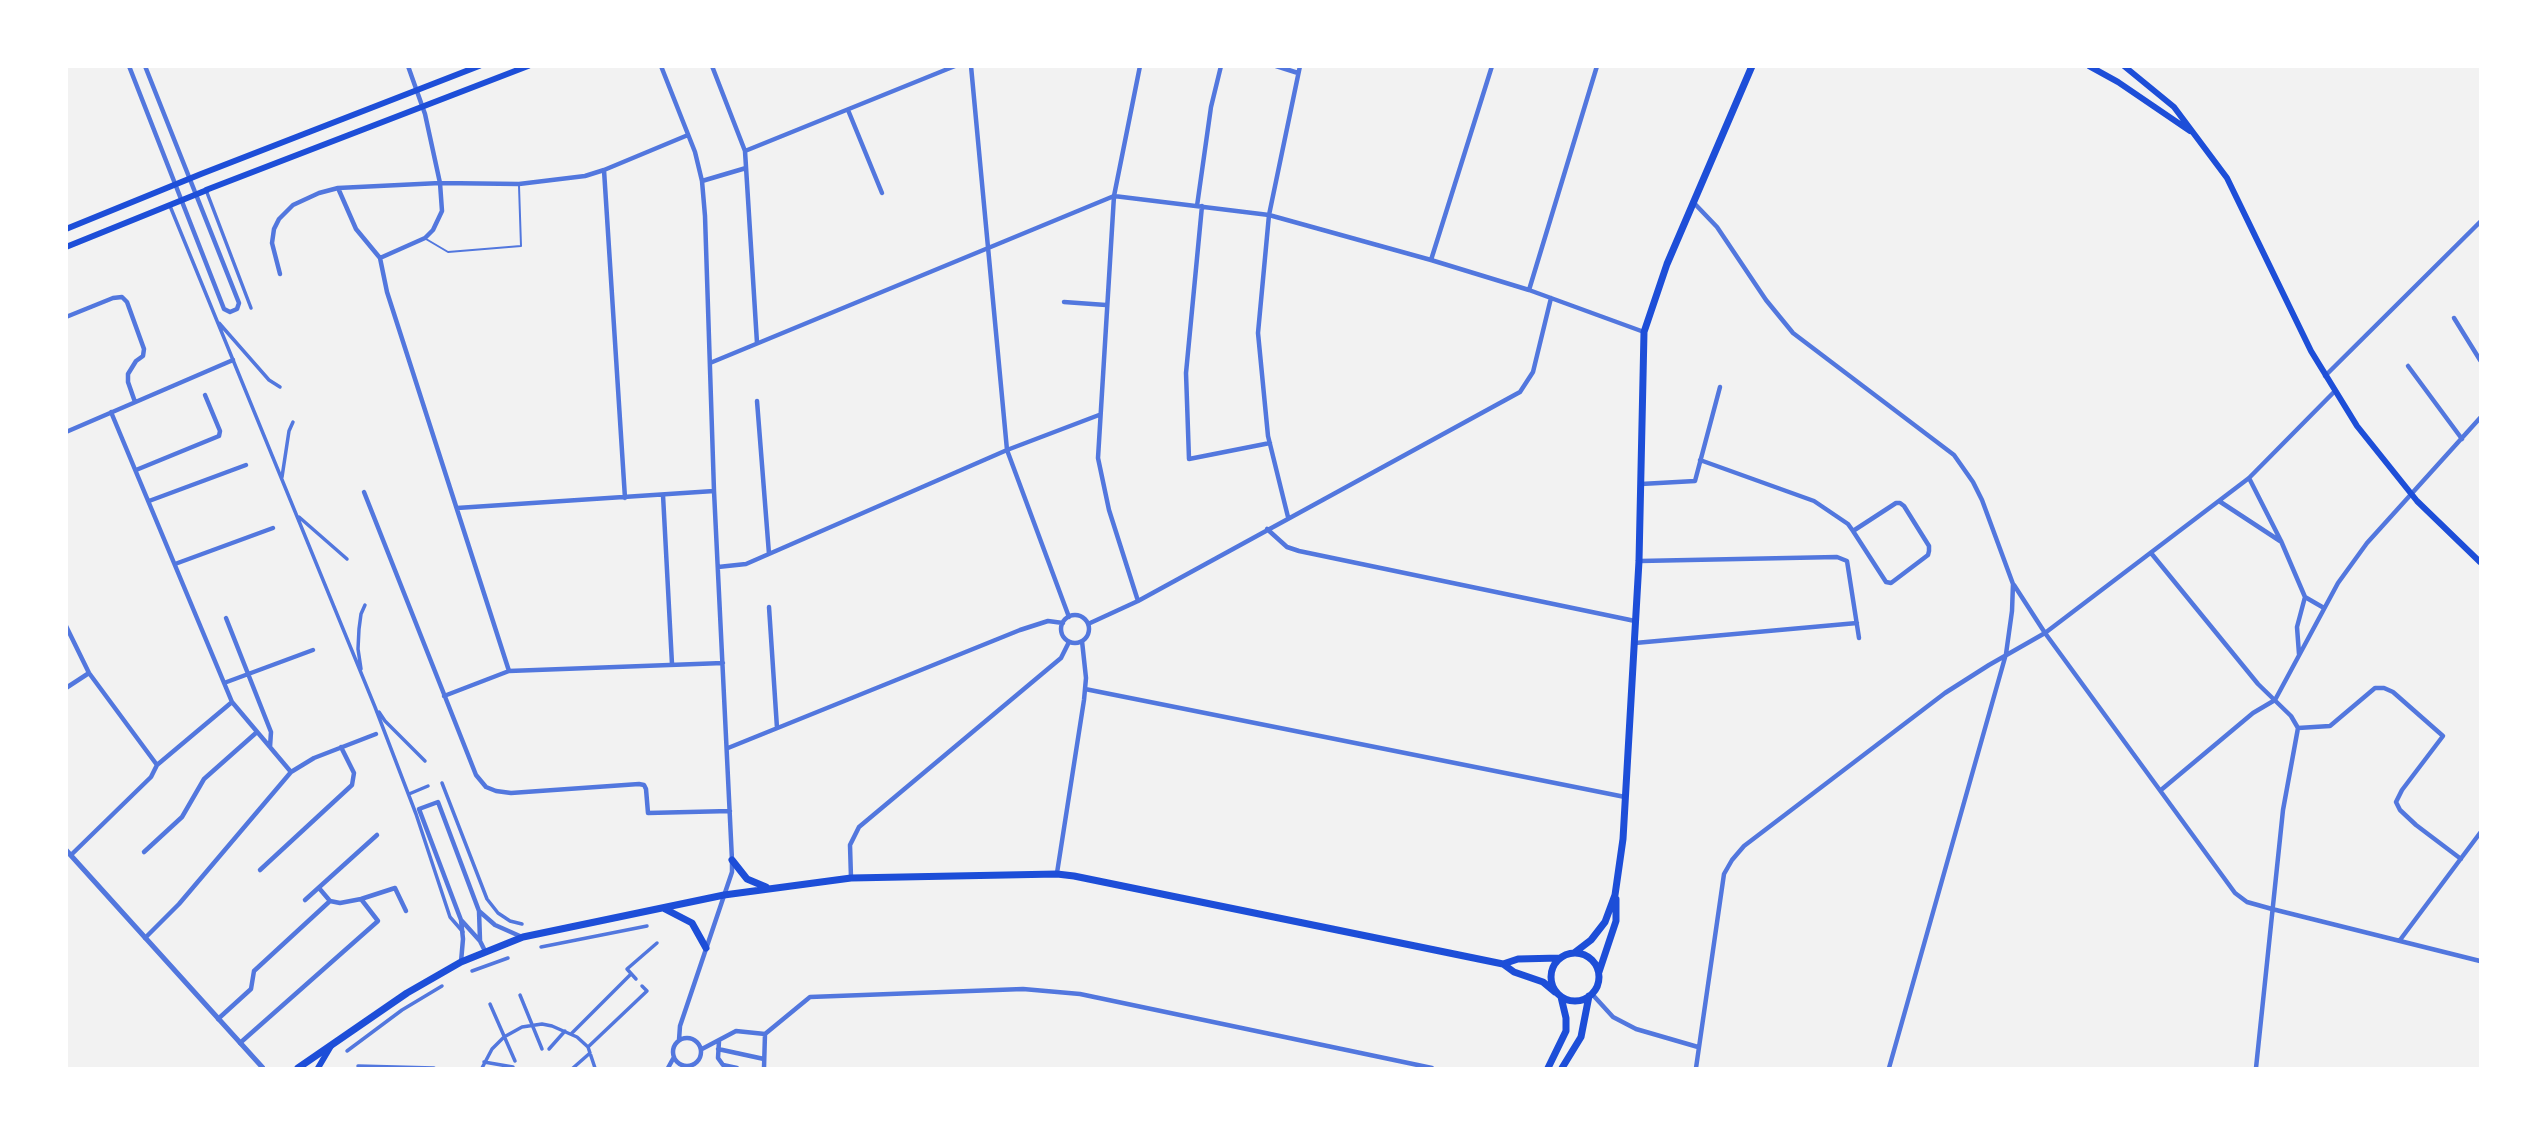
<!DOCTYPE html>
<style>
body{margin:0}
#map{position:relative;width:2547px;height:1135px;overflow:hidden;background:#f2f2f2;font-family:Rubik,sans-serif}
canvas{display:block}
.frame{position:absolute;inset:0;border:68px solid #fff;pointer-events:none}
</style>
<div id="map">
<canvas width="2547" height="1135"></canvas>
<div class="frame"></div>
</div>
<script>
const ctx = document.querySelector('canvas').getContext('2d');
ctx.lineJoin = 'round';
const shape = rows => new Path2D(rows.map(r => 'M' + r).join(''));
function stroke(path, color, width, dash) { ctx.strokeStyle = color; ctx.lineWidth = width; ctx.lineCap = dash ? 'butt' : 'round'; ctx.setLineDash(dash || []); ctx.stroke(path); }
stroke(shape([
 [426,239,448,252,521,246,519,186]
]), '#5277de', 2);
stroke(shape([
 [206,190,251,308],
 [170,206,375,707,416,814,450,917,463,932],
 [219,323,269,380,280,387],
 [282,477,289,431,293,422],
 [299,517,347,559],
 [361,669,358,649,359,629,361,614,365,605],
 [379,712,385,721,425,761],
 [442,783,487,899,498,913,510,921,522,924],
 [409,794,428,786],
 [541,947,647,926],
 [472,971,508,958],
 [636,979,627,969,657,943],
 [520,995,542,1049],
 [490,1004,515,1061],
 [571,1034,631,974],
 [588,1047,647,991,642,986],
 [549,1049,565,1031],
 [347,1051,402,1010,442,986],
 [484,1062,513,1067],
 [358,1066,434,1068],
 [482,1068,492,1049,504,1037,522,1027,542,1024,552,1026,577,1037,588,1047,595,1068],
 [573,1068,590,1053]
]), '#5277de', 3.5);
stroke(shape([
 [129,66,224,309,230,312,237,309,239,303,145,66],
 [661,66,695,152,702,181,705,216,714,491,732,860,732,872,680,1026,679,1040],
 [712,66,745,151,757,343],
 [971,66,1007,450,1069,617],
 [1276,66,1298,73],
 [848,110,882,193],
 [745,151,955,66],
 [604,170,625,498],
 [702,181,746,168],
 [338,188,356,229,380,258,387,292,509,671],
 [1694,203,1717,227,1766,300,1793,333,1954,455,1973,482,1982,500,2013,584,2012,611,2006,654,1889,1068],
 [1197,206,1211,107,1221,66],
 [1202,206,1186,373,1189,459,1270,443],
 [380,258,425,238,433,230,442,211,440,183,425,114,408,66],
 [1431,260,1492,66],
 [280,274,272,243,274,229,279,219,293,205,319,193,338,188,440,183,519,184,585,176,604,170,688,135],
 [1529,290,1597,66],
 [1064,302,1106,305],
 [66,317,113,298,122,297,127,302,144,349,143,356,136,361,128,374,128,382,135,402],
 [2454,318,2480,360],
 [710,363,1114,196,1269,215,1431,260,1529,290,1644,332],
 [2408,366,2462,439],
 [2325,376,2480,222],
 [757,401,769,554],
 [111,412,232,702,291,772],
 [66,432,233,360],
 [1700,460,1814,501,1848,524,1853,531,1886,582,1891,583,1895,580,1928,555,1929,551,1929,546,1904,506,1900,503,1896,503,1853,531],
 [136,470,219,436,220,431,205,395],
 [2249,478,2281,541,2305,597,2324,608],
 [1641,484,1695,481,1720,387],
 [364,492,476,775,486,787,496,791,511,793,639,784,644,785,646,789,648,813,730,811],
 [663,495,672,664],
 [149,501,246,465],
 [2219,501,2280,541],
 [457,508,714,491],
 [1288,517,1268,436,1258,333,1269,215,1300,66],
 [1267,529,1287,547,1299,551,1635,621],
 [2151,553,2258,684,2291,716,2298,728,2283,810,2256,1068],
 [1640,561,1837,557,1847,561,1859,638],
 [175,564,273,528],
 [718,567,746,564,1007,450,1099,415],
 [2014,585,2045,633,2235,893,2247,902,2272,909,2480,961],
 [1138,601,1109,510,1098,458,1114,196,1140,66],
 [769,607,777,728],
 '1061 629a14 14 0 1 1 28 0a14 14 0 1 1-28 0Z',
 [226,618,271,732,270,747],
 [1088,624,1138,601,1520,392,1533,372,1551,298],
 [66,626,89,673,157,765],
 [1635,643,1857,623],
 [2299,654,2297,627,2305,597],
 [224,683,313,650],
 [66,688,89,673],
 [1085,689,1625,797],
 [444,696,509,671,723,663],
 [2275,700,2338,583,2367,543,2480,418],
 [2298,728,2330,726,2375,688,2384,688,2393,692,2443,736,2402,790,2396,802,2400,810,2416,825,2461,859],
 [728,748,1020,630,1048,621,1063,623],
 [2161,790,2253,713,2275,700],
 [144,852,182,817,204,779,257,732],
 [71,855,151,777,157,765,232,702],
 [260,870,352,785,354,773,341,747],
 [1057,873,1084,700,1086,678,1082,641],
 [851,878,850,845,859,827,1061,658,1069,642],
 [319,888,330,901],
 [305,900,377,835],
 [479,911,480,940],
 [462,921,480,941,485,951],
 [145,938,179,904,291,772,314,758,376,734],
 [2400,940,2480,833],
 [461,962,463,939,461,920,419,809,438,802,479,911,495,925,522,937],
 [1592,994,1613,1017,1636,1029,1698,1047],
 [218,1019,251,989,254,971,330,901,340,903,361,899,395,888,406,911],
 '673 1052a14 14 0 1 1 28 0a14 14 0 1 1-28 0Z',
 [719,1041,718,1058,723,1065,737,1068],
 [240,1043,378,921,361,899],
 [702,1049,736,1031,765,1034,810,997,1023,989,1080,994,1432,1068],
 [718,1049,764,1059],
 [668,1068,674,1057],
 [764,1068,765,1034],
 [1696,1068,1724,874,1732,860,1744,846,1945,693,1989,665,2045,633,2249,478,2334,392]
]), '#5277de', 4.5);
stroke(shape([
 [66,850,263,1068]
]), '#5277de', 5);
stroke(shape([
 [2089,66,2118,82,2190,131],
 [2124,66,2174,107,2227,178,2311,351,2357,426,2417,501,2480,562],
 [206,190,528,66],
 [66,229,201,174,479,66],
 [66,247,207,190],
 [318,1068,331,1046]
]), '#1d4ed8', 6);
stroke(shape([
 [732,860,747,879,766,887],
 [665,909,692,923,706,948],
 '1551 977a24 24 0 1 1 48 0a24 24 0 1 1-48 0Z',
 [1574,953,1591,940,1605,922,1615,895,1623,839,1639,561,1644,332,1667,264,1752,66],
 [1503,964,1518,959,1560,958],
 [1599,972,1616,921,1616,899],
 [298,1068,407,993,461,962,523,937,724,895,851,878,1057,874,1074,876,1503,964,1514,972,1543,982,1555,992],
 [1548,1068,1566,1031,1566,1018,1561,997],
 [1562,1068,1581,1037,1589,996]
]), '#1d4ed8', 7);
</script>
